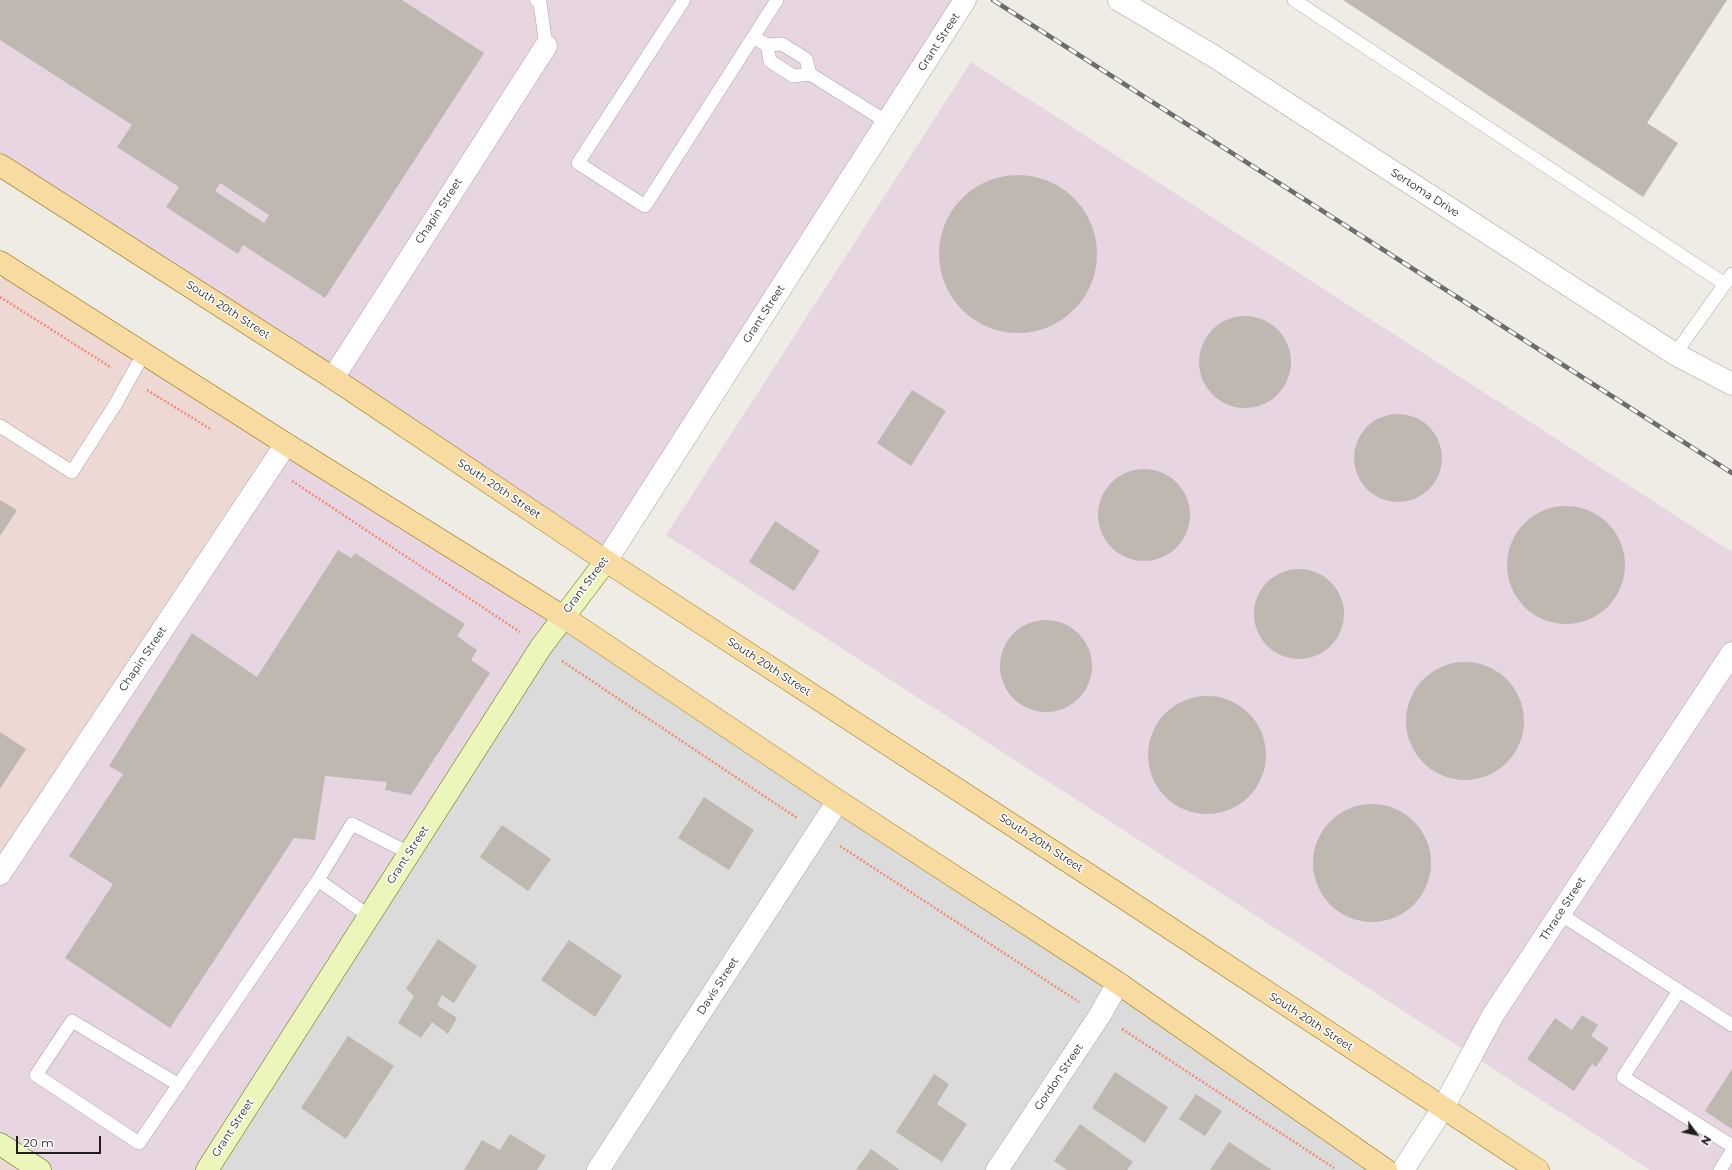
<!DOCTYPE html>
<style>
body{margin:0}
#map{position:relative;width:1732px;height:1170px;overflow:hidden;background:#eeece4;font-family:Montserrat,sans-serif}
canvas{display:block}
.north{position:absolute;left:1676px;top:1114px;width:40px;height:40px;-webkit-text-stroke:3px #fff;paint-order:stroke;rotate:123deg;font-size:11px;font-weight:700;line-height:16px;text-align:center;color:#1e1e1e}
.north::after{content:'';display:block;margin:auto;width:14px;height:18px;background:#1e1e1e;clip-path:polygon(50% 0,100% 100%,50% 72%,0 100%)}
.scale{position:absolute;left:16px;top:1136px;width:85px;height:18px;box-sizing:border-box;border:2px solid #1e1e1e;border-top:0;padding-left:5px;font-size:12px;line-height:14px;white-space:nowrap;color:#1e1e1e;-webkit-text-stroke:3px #fff;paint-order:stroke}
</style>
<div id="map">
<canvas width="1732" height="1170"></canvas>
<div class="north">N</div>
<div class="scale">20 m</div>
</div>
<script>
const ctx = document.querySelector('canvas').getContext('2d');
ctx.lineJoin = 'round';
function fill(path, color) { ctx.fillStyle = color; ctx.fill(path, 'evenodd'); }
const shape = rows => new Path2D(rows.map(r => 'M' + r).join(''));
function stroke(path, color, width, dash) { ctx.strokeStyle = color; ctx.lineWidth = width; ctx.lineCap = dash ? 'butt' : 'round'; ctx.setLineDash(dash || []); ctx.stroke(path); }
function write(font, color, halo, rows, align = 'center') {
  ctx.font = font + ' Montserrat,sans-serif'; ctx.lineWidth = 3; ctx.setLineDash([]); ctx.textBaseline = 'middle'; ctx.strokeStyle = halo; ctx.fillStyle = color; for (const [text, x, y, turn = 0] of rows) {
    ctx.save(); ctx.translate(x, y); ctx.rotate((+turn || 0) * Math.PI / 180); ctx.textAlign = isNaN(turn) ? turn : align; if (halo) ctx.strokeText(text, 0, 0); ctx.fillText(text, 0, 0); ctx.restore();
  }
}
fill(shape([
 [559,620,1116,986,996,1170,213,1170],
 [1118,991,1399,1170,998,1170]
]), '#dcdbdb');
fill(shape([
 [9,268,298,447,0,880,0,281],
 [0,1146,36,1170,0,1170]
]), '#eed8d4');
fill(shape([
 [0,0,962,0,606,555,0,162],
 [971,62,1732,552,1732,1170,1650,1170,666,535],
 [298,447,557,614,209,1170,42,1170,0,1142,0,877,132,683]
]), '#e7d6e2');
fill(shape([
 [0,0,402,0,484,53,325,298,243,245,238,254,166,207,179,187,117,147,132,125,0,40],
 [220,183,269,215,264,223,215,191],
 [1343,0,1727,0,1647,123,1678,143,1643,197],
 '939 254a79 79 0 1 1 158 0a79 79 0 1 1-158 0Z',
 '1199 362a46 46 0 1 1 92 0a46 46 0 1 1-92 0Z',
 [912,390,946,411,911,466,877,443],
 '1354 458a44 44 0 1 1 88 0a44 44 0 1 1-88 0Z',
 '1098 515a46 46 0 1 1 92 0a46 46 0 1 1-92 0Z',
 [0,500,17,510,0,536],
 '1507 565a59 59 0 1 1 118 0a59 59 0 1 1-118 0Z',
 [775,521,820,551,794,591,749,562],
 [338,550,351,558,355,553,465,624,457,636,477,650,471,660,490,673,411,795,385,790,387,782,325,776,315,840,294,838,170,1028,65,958,113,884,69,856,123,774,109,766,192,633,257,677],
 '1254 614a45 45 0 1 1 90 0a45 45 0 1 1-90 0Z',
 '1000 666a46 46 0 1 1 92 0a46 46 0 1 1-92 0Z',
 '1406 721a59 59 0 1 1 118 0a59 59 0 1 1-118 0Z',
 '1148 755a59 59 0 1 1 118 0a59 59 0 1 1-118 0Z',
 [0,732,26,749,0,789],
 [704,797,754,830,729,870,678,838],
 '1313 863a59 59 0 1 1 118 0a59 59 0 1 1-118 0Z',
 [502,825,551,859,528,891,480,857],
 [438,939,477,966,454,1003,442,995,437,1005,457,1018,448,1034,432,1022,421,1038,398,1023,414,996,406,989],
 [569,940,622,976,595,1017,541,980],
 [1582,1015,1598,1025,1591,1036,1609,1048,1596,1067,1592,1064,1574,1091,1527,1059,1555,1018,1572,1030],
 [348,1036,394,1066,346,1139,301,1108],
 [1732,1069,1732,1129,1705,1111],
 [1115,1072,1168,1107,1145,1143,1092,1108],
 [934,1074,949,1084,937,1104,967,1124,942,1162,896,1132],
 [1196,1094,1222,1111,1205,1136,1179,1119],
 [1080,1124,1133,1162,1127,1170,1067,1170,1054,1161],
 [510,1134,546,1156,537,1170,464,1170,482,1140,500,1150],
 [1229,1142,1272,1170,1210,1170],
 [871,1149,900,1170,856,1170]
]), '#beb8b1');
const lane = shape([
 [536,0,540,3,546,46],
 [684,0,578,163,645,206,777,0],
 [1294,0,1725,284],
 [760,41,767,45,782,44,806,59,810,74],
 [767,45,770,61,793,76,810,74,887,122],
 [1675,354,1732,274],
 [0,426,72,472,115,405,144,353],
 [1560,914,1732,1025],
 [369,916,318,880,352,824,409,853],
 [1679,991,1623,1077,1732,1146],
 [179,1085,72,1021,36,1075,139,1143,318,880],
 [1720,1170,1732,1151]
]);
const street = shape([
 [1119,0,1215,57,1675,354,1732,384],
 [333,378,546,46],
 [606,561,965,0],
 [0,874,286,444],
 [598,1170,838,801],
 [997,1170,1100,1015,1118,983],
 [1403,1170,1443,1108,1493,1015,1732,653]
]);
const secondary = shape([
 [0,1144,40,1170],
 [207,1170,541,647,606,561]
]);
const primary = shape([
 [0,165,333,378,606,561,1092,877,1538,1170],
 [0,262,286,444,562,616,838,801,1118,983,1386,1170]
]);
stroke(lane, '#a2a2a2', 14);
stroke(street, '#a2a2a2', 23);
stroke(secondary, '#596f0b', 23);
stroke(primary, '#8f7108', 23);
stroke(shape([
 [0,297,112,368],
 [147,390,212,430],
 [292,481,520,632],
 [562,661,797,818],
 [840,846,1079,1002],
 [1122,1029,1334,1168]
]), '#f28c71', 2.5, [2, 2]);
stroke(lane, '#fff', 13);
stroke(street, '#fff', 22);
stroke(secondary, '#ecf6ba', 22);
stroke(primary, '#f7dba1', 22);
const rail = shape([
 [993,0,1732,473]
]);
stroke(rail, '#6c6c6c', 4.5);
stroke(rail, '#fff', 3, [9]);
write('11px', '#1e1e1e', '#fff', [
 ["Grant Street",939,42,-57],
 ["Sertoma Drive",1425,193,33],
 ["Chapin Street",439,211,-57],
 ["South 20th Street",228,310,33],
 ["Grant Street",764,314,-57],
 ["South 20th Street",499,489,34],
 ["Grant Street",586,585,-53],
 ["Chapin Street",143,659,-56],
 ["South 20th Street",769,667,33],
 ["South 20th Street",1041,843,33],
 ["Grant Street",408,855,-57],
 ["Thrace Street",1563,909,-57],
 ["Davis Street",718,986,-57],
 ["South 20th Street",1311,1022,33],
 ["Gordon Street",1059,1077,-56],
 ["Grant Street",233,1128,-57]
]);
</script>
